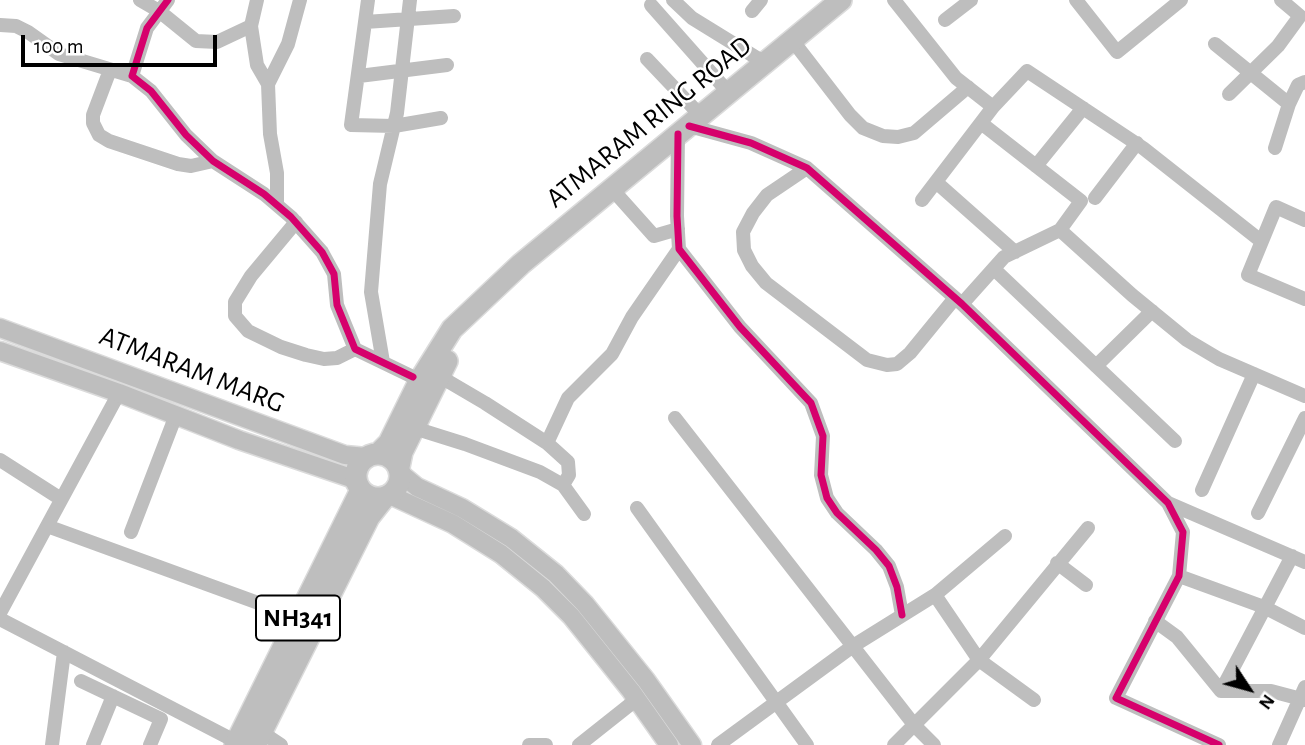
<!DOCTYPE html>
<style>
body{margin:0}
#map{position:relative;width:1305px;height:745px;overflow:hidden;background:#fff;font-family:"Alegreya Sans",sans-serif}
canvas{display:block}
.north{position:absolute;left:1214px;top:654px;width:70px;height:70px;-webkit-text-stroke:5px #fff;paint-order:stroke;rotate:126deg;font-size:19px;font-weight:700;line-height:28px;text-align:center;color:#000}
.north::after{content:'';display:block;margin:auto;width:24px;height:32px;background:#000;clip-path:polygon(50% 0,100% 100%,50% 72%,0 100%)}
.scale{position:absolute;left:21px;top:35px;width:196px;height:32px;box-sizing:border-box;border:4px solid #000;border-top:0;padding-left:9px;font-size:21px;line-height:24px;white-space:nowrap;color:#000;-webkit-text-stroke:5px #fff;paint-order:stroke}
</style>
<div id="map">
<canvas width="1305" height="745"></canvas>
<div class="north">N</div>
<div class="scale">100 m</div>
</div>
<script>
const ctx = document.querySelector('canvas').getContext('2d');
ctx.lineJoin = 'round';
const shape = rows => new Path2D(rows.map(r => 'M' + r).join(''));
function stroke(path, color, width, dash) { ctx.strokeStyle = color; ctx.lineWidth = width; ctx.lineCap = dash ? 'butt' : 'round'; ctx.setLineDash(dash || []); ctx.stroke(path); }
function write(font, color, halo, rows, align = 'center') {
  ctx.font = font + ' "Alegreya Sans",sans-serif'; ctx.lineWidth = 5; ctx.setLineDash([]); ctx.textBaseline = 'middle'; ctx.strokeStyle = halo; ctx.fillStyle = color; for (const [text, x, y, turn = 0] of rows) {
    ctx.save(); ctx.translate(x, y); ctx.rotate((+turn || 0) * Math.PI / 180); ctx.textAlign = isNaN(turn) ? turn : align; if (halo) ctx.strokeText(text, 0, 0); ctx.fillText(text, 0, 0); ctx.restore();
  }
}
const major = shape([
 [0,328,345,455,366,457],
 [0,351,119,393,239,440,351,478,358,485],
 [400,473,417,487,462,508,511,538,556,574,585,604,646,680,692,745],
 [390,495,453,524,501,554,543,588,571,616,631,691,669,745]
]);
const highway = shape([
 '356 476a22 22 0 1 1 44 0a22 22 0 1 1-44 0Z',
 [378,454,389,443,420,380,452,329,521,264,841,0],
 [399,467,402,452,447,361],
 [235,745,361,490],
 [255,745,369,517,384,498]
]);
stroke(major, '#dbdbdb', 21);
stroke(highway, '#dbdbdb', 24);
stroke(shape([
 [140,0,159,11,196,41,217,42,251,26],
 [168,0,147,28,132,76,151,91,186,135,213,161,264,194,291,217,322,252,334,274,337,305,355,349,413,377],
 [257,0,251,26,257,65,268,84,270,134,277,173,277,205],
 [368,0,351,125,394,126,441,118],
 [673,0,692,18,765,63],
 [894,0,956,78,993,107],
 [1076,0,1117,52,1181,0],
 [651,5,729,93],
 [752,11,761,0],
 [945,20,971,0],
 [365,22,454,16],
 [0,25,16,26,28,32,59,54,132,76],
 [1215,44,1289,104],
 [796,45,850,115,863,128,883,136,898,137,914,133,968,87],
 [647,59,701,116],
 [110,70,93,115,93,123,99,135,109,141,178,164,191,166,213,161],
 [359,76,447,65],
 [268,84,288,44,300,0],
 [1229,94,1278,46,1300,16,1281,0],
 [689,126,751,143,807,168,962,304,1168,503,1183,532,1179,576,1116,698,1219,745],
 [678,134,677,216,679,249,740,327,811,403,823,436,821,475,827,498,837,513,876,550,889,566,897,587,902,615],
 [1275,148,1289,104,1298,85,1305,82],
 [1036,166,1083,108],
 [807,168,767,195,753,213,743,232,744,250,752,266,766,283,867,360,887,365,897,364,910,353,955,298],
 [936,182,1015,252],
 [612,189,654,236,678,229],
 [1095,198,1137,143],
 [922,200,993,107,1027,71,1143,148,1261,241],
 [1305,220,1276,207,1248,275,1305,299],
 [296,222,251,276,235,302,235,316,248,331,281,347,306,355,324,359,337,358,355,349],
 [1060,230,1132,295,1187,340,1219,359,1305,396],
 [994,269,1175,441],
 [962,304,1004,257,1060,230,1081,201,981,123],
 [383,362,371,292,380,184,397,113,410,0],
 [1096,366,1152,311],
 [439,376,485,403,547,443],
 [675,418,915,726,934,745],
 [414,428,465,444,540,472,563,485,584,514],
 [0,460,61,499],
 [563,485,569,475,568,462,547,443,568,398,612,354,632,317,679,249],
 [1202,490,1254,374],
 [1168,503,1305,562],
 [637,508,807,745],
 [1258,513,1305,418],
 [47,526,294,616],
 [131,532,176,415],
 [1057,563,1086,585],
 [1179,576,1264,607,1305,628],
 [935,595,979,660,1034,700],
 [0,613,119,393],
 [0,619,231,739],
 [1155,621,1177,637,1221,691,1271,691,1305,700],
 [81,681,161,719,150,745],
 [1221,691,1292,556],
 [269,737,281,745],
 [52,745,64,652],
 [93,745,113,696],
 [529,745,546,745],
 [579,745,637,699],
 [718,745,853,646,935,595,1005,536],
 [894,745,979,660,1088,528],
 [1279,745,1305,687]
]), '#bebebe', 14);
stroke(major, '#bebebe', 18);
stroke(highway, '#bebebe', 21);
stroke(shape([
 [168,0,147,28,132,76,151,91,186,135,213,161,264,194,291,217,322,252,334,274,337,305,355,349,413,377],
 [689,126,751,143,807,168,962,304,1168,503,1183,532,1179,576,1116,698,1219,745],
 [678,134,677,216,679,249,740,327,811,403,823,436,821,475,827,498,837,513,876,550,889,566,897,587,902,615]
]), '#d6006c', 7);
for (const [x, y, w] of [
 [298,618,84]
]) { const box = new Path2D(); box.roundRect(x - w / 2, y - 22.5, w, 45, 5); ctx.fillStyle = '#fff'; ctx.fill(box); stroke(box, '#000', 2); }
write('bold 26px', '#000', null, [
 ["NH341",298,618]
]);
write('28px', '#000', '#fff', [
 ["ATMARAM RING ROAD",649,122,-39],
 ["ATMARAM MARG",192,370,21]
]);
</script>
